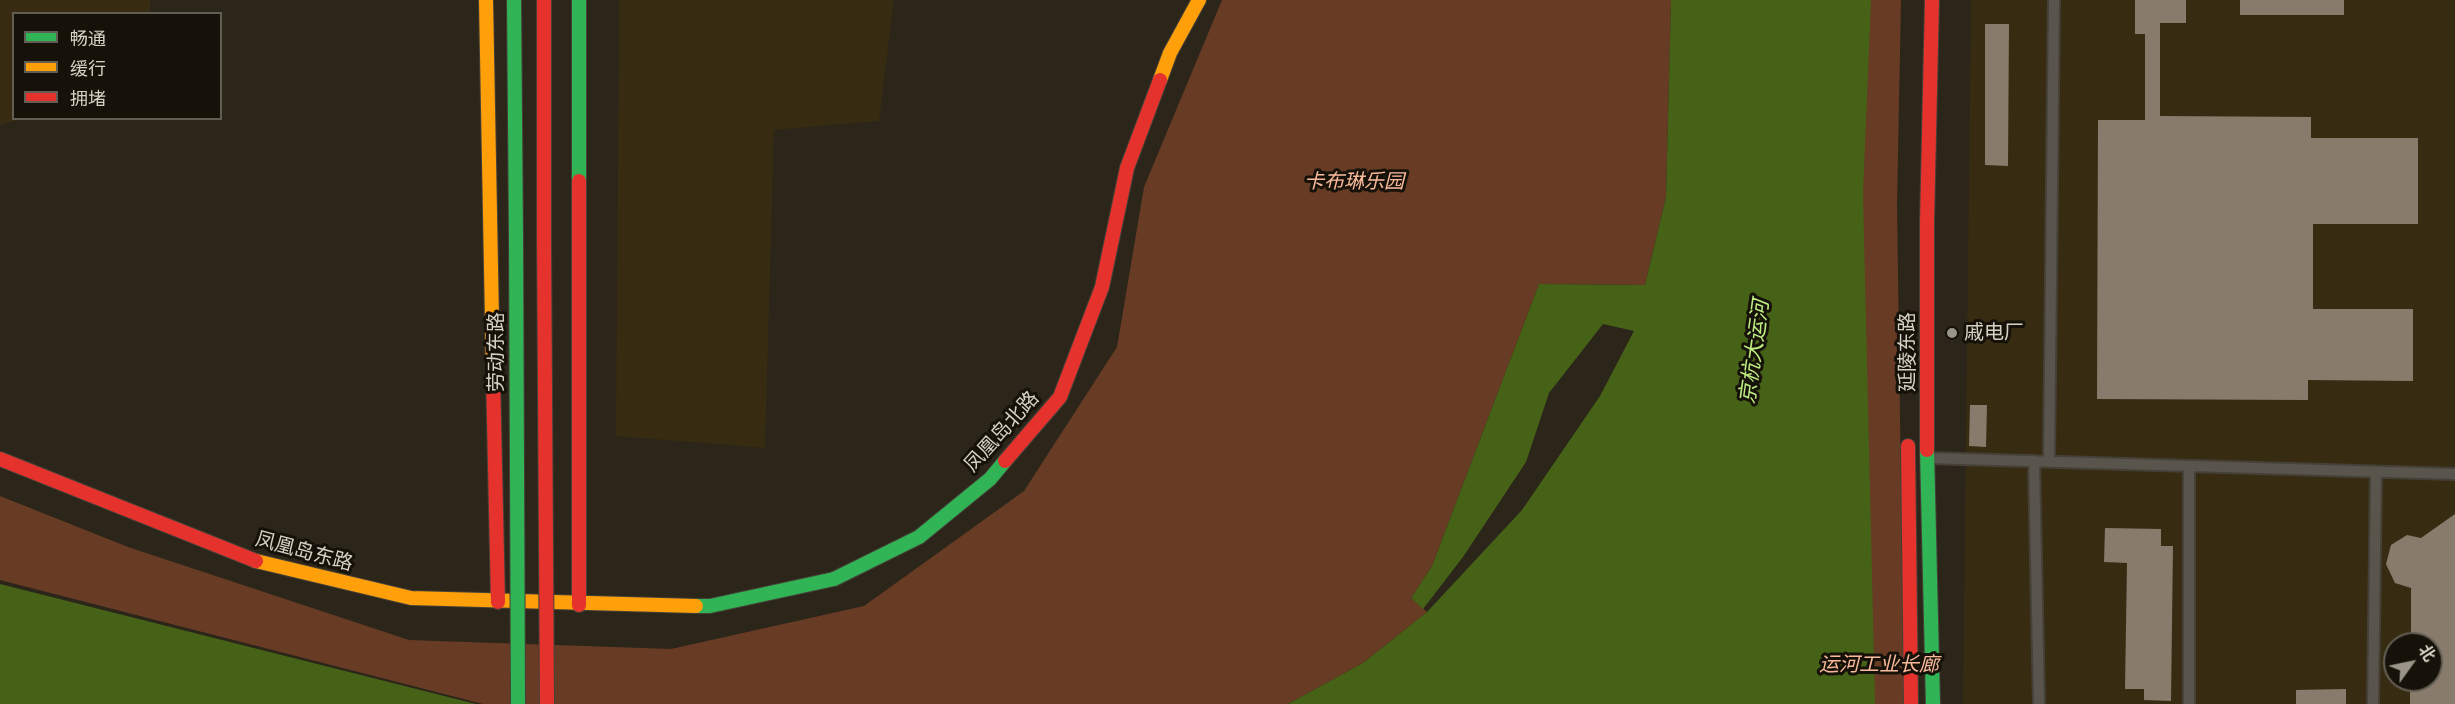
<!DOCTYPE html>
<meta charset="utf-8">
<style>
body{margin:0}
#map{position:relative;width:2455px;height:704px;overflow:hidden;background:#2b251a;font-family:"Zilla Slab","Noto Sans SC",serif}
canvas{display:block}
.legend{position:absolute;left:12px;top:12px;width:210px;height:108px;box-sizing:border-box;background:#161209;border:2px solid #635e54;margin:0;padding:8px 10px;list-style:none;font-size:18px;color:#d6d1c4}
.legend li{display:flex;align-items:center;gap:12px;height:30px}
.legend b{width:30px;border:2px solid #635e54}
.north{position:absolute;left:2383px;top:632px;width:60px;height:60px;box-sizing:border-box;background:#161209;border:2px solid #635e54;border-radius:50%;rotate:57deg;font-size:16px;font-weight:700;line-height:24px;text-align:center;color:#d6d1c4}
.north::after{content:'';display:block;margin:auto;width:21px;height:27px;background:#9a9588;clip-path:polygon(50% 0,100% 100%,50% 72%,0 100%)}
</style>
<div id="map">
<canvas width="2455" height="704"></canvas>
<ul class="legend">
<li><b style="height:8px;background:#30b455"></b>畅通</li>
<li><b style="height:8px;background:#ff9f0a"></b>缓行</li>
<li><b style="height:8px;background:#e5322d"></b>拥堵</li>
</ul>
<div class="north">北</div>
</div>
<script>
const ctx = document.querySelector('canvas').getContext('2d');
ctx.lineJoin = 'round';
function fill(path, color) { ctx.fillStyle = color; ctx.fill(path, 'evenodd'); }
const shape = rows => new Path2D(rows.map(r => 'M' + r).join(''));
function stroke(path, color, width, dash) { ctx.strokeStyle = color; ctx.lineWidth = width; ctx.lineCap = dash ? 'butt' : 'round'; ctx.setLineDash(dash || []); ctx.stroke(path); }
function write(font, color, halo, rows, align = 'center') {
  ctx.font = font + ' "Zilla Slab","Noto Sans SC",serif'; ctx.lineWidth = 6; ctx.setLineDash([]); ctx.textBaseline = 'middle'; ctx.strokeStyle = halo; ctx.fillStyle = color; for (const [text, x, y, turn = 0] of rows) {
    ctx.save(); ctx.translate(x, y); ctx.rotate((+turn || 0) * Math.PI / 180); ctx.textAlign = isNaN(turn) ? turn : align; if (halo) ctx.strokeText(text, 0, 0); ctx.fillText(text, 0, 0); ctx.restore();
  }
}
fill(shape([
 [0,0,150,0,150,13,14,14,14,118,22,119,0,125],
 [619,0,894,0,879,121,774,130,765,448,616,436],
 [1971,0,2455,0,2455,704,1963,704],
 [2395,644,2431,644,2431,680,2395,680]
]), '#372c12');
fill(shape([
 [1222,0,1671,0,1666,197,1645,285,1539,284,1432,566,1411,598,1427,612,1363,663,1288,704,483,704,0,580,0,496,128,547,409,640,671,649,864,606,1024,491,1117,347,1144,187],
 [1865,0,1901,0,1897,205,1904,704,1856,704]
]), '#683c24');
fill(shape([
 [1671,0,1871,0,1863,194,1875,704,1288,704,1363,663,1427,612,1522,510,1600,396,1634,331,1603,324,1549,393,1526,462,1463,557,1423,609,1411,598,1432,566,1539,284,1645,285,1666,197],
 [0,584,476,704,0,704]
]), '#466216');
fill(shape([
 [2135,0,2186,0,2186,23,2160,23,2160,116,2311,117,2311,138,2418,138,2418,224,2313,224,2313,309,2413,309,2413,381,2308,380,2308,400,2097,399,2098,120,2145,120,2145,34,2135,34],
 [2240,0,2344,0,2344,15,2240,15],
 [1985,24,2009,24,2008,166,1985,165],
 [1970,405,1987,405,1986,447,1969,446],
 [2455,514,2455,704,2410,704,2410,680,2431,680,2431,644,2411,644,2411,588,2395,583,2386,564,2391,545,2407,535,2421,538],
 [2105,528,2161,529,2161,546,2173,546,2171,701,2144,700,2144,689,2125,689,2127,563,2104,562],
 [2346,689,2346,704,2296,704,2296,690]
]), '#887b6c');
const lane = shape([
 [1928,458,2455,474],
 [2034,461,2039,704],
 [2049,462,2054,0],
 [2189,704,2189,466],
 [2373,704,2376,472]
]);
const fast = shape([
 [514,0,516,236],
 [579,0,579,181],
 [1927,450,1933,704],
 [696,606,710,606,834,579,919,537,990,479,1005,461]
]);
const slow = shape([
 [486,0,493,374],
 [1160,80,1170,53,1199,0],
 [256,561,411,598,696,606]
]);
const jam = shape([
 [544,0,544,239],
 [579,181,579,605],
 [493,374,498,602],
 [1908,446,1911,704],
 [1927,450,1927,223,1932,0],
 [0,459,256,561],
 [1005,461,1060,397,1102,287,1127,168,1160,80]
]);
stroke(lane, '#464138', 14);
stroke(fast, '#464138', 16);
stroke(slow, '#464138', 16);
stroke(jam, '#464138', 16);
stroke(lane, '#59554c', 10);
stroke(fast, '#30b455', 14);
stroke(slow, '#ff9f0a', 14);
stroke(jam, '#e5322d', 14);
const fastBridge = shape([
 [516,236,518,704]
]);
const jamBridge = shape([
 [544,239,547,704]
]);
stroke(fastBridge, '#464138', 16, []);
stroke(jamBridge, '#464138', 16, []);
stroke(fastBridge, '#30b455', 14);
stroke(jamBridge, '#e5322d', 14);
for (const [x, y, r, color] of [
 [1952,333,6,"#9a9588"]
]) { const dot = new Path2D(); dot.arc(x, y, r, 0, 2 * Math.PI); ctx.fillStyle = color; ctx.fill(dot); stroke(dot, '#161209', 2); }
write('italic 20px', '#f9b99a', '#161209', [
 ["卡布琳乐园",1354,182],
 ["运河工业长廊",1879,665]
]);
write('20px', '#d6d1c4', '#161209', [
 ["戚电厂",1964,333]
], 'left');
write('20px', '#d6d1c4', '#161209', [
 ["劳动东路",497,352,-90],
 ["延陵东路",1908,352,-90],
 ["凤凰岛北路",1002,432,-48],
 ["凤凰岛东路",304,552,15]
]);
write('italic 21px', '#beed82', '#161209', [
 ["京杭大运河",1755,352,-82]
]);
</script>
